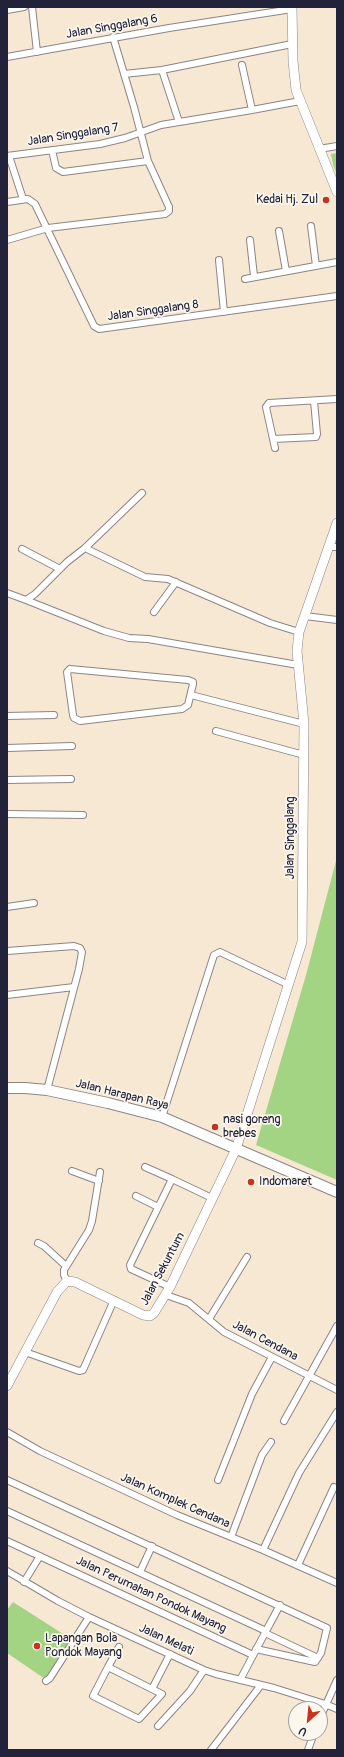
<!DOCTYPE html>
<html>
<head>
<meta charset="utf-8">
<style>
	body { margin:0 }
	#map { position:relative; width:344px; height:1757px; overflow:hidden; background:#f7e8d3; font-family:Pangolin,sans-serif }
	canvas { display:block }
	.frame { position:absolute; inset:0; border:8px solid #22223b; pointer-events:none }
	.north { position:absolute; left:288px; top:1701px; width:40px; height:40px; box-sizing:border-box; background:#fbf7ec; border:1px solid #a4a2a5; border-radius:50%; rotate:207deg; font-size:11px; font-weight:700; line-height:16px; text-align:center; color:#22223b }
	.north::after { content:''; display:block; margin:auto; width:14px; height:18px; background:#c8321e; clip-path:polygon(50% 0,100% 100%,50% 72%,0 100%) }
</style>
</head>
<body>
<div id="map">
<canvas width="344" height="1757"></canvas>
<div class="frame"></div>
<div class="north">U</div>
</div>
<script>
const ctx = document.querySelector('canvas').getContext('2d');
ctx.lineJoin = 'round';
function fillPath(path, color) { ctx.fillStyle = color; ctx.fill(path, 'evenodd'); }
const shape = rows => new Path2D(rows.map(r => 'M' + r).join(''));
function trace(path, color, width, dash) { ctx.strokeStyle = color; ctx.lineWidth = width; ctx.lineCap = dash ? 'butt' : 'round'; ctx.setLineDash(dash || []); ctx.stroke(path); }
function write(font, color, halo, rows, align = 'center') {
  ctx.font = font + ' Pangolin,sans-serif'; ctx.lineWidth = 3.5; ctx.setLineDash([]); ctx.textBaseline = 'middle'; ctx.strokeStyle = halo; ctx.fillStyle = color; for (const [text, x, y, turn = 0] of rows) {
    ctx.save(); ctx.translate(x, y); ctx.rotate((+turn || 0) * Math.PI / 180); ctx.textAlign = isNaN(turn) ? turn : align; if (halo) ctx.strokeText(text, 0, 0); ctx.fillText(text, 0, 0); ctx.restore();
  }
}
fillPath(shape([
	[337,153,337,174,333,165,331,154],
	[337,857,337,1180,256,1145,306,975],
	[13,1602,71,1639,45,1679,7,1653,7,1610]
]), '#a3d483');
const street = shape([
	[32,7,37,52],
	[7,10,24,7],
	[7,57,169,28,292,9],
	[242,65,252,110],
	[162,70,179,122],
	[124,74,162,70,292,44],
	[319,149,337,146],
	[52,150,56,168,63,172,148,161],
	[7,156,100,144,125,138,161,125,252,110,300,101],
	[9,156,23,199],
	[7,202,28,199,35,204,94,326,99,329,337,296],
	[311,226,316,266],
	[279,231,286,271],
	[7,240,48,228,165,214,169,211,169,207,148,161,134,107,113,37],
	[250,240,254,276],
	[219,260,224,312],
	[245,279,337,262],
	[273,439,316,437,317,434,314,401],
	[275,448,266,407,269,403,337,399],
	[330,547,337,547],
	[85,548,145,577,168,579,270,623,299,632],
	[22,549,60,569],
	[7,593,26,600,35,594,67,562,85,548,142,493],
	[26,600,104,631,129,638,148,639,298,665],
	[154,612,176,582],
	[305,616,337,620],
	[70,669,188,680,193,682,193,684,188,705,182,709,80,721,74,718,73,715,67,672,70,669],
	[191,695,304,724],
	[7,716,54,715],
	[216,731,304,755],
	[7,748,72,746],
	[7,780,71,779],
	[7,814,83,815],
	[7,907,34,903],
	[7,951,74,946,80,948,82,952,79,969,47,1090],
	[7,995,74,987],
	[162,1117,214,955,220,952,289,985],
	[145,1167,172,1179],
	[72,1171,99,1181],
	[136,1196,158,1207],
	[38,1243,44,1246,66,1266],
	[67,1281,64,1275,64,1270,89,1230,92,1221,100,1172],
	[170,1287,131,1269,130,1265,172,1179,212,1198],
	[166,1295,189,1303,224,1332,337,1390],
	[209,1319,247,1257],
	[25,1352,79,1371,83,1370,114,1300],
	[284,1421,337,1326],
	[7,1432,40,1451,177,1515,263,1550,337,1583],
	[7,1480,327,1628,321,1653,315,1662,256,1649],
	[218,1480,252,1394,272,1357],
	[7,1511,266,1631,240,1680],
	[231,1537,262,1455,271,1442],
	[7,1541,253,1655],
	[263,1550,299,1473,337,1412],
	[298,1565,334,1487],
	[7,1571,58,1601,89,1617,204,1670,216,1674,274,1688,325,1704,337,1709],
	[140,1572,152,1546],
	[24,1582,40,1556],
	[266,1631,280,1605],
	[265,1633,318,1658],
	[108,1667,119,1647],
	[46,1681,50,1678,89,1617],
	[152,1689,162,1694,139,1719,93,1696,108,1667,152,1689,170,1654],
	[320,1718,337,1680],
	[158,1726,190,1691,204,1670],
	[211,1750,261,1685],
	[308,1750,314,1733]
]);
const secondary = shape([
	[292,7,293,61,296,90,337,192],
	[7,1386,57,1292,67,1281,75,1282,143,1315,150,1316,154,1313,170,1287,236,1149,302,942,304,724,297,651,299,632,337,523]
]);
const primary = shape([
	[7,1088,25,1088,47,1090,108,1103,162,1117,337,1192]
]);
trace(street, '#8c8587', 8);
trace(secondary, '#8c8587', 10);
trace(primary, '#8c8587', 12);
trace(street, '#fff', 6);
trace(secondary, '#fff', 9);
trace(primary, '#fff', 10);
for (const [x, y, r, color] of [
	[326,200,4,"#c8321e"],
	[215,1127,4,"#c8321e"],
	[251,1182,4,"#c8321e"],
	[37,1646,4,"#c8321e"]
]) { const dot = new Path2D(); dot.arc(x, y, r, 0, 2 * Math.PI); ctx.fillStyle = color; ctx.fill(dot); trace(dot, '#fbf7ec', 1.5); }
write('12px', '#22223b', '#fbf7ec', [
	["Jalan Singgalang 6",112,27,-10],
	["Jalan Singgalang 7",73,135,-9],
	["Jalan Singgalang 8",153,311,-8],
	["Jalan Singgalang",291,838,-90],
	["Jalan Harapan Raya",122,1095,14],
	["Jalan Sekuntum",163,1269,-62],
	["Jalan Cendana",265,1341,28],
	["Jalan Komplek Cendana",175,1501,24],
	["Jalan Perumahan Pondok Mayang",151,1595,25],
	["Jalan Melati",166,1640,25]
]);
write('12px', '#22223b', '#fbf7ec', [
	["Kedai Hj. Zul",318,200,"right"],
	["nasi goreng",223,1120],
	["brebes",223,1134],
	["Indomaret",259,1182],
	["Lapangan Bola",45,1639],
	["Pondok Mayang",45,1653]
], 'left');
</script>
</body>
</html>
